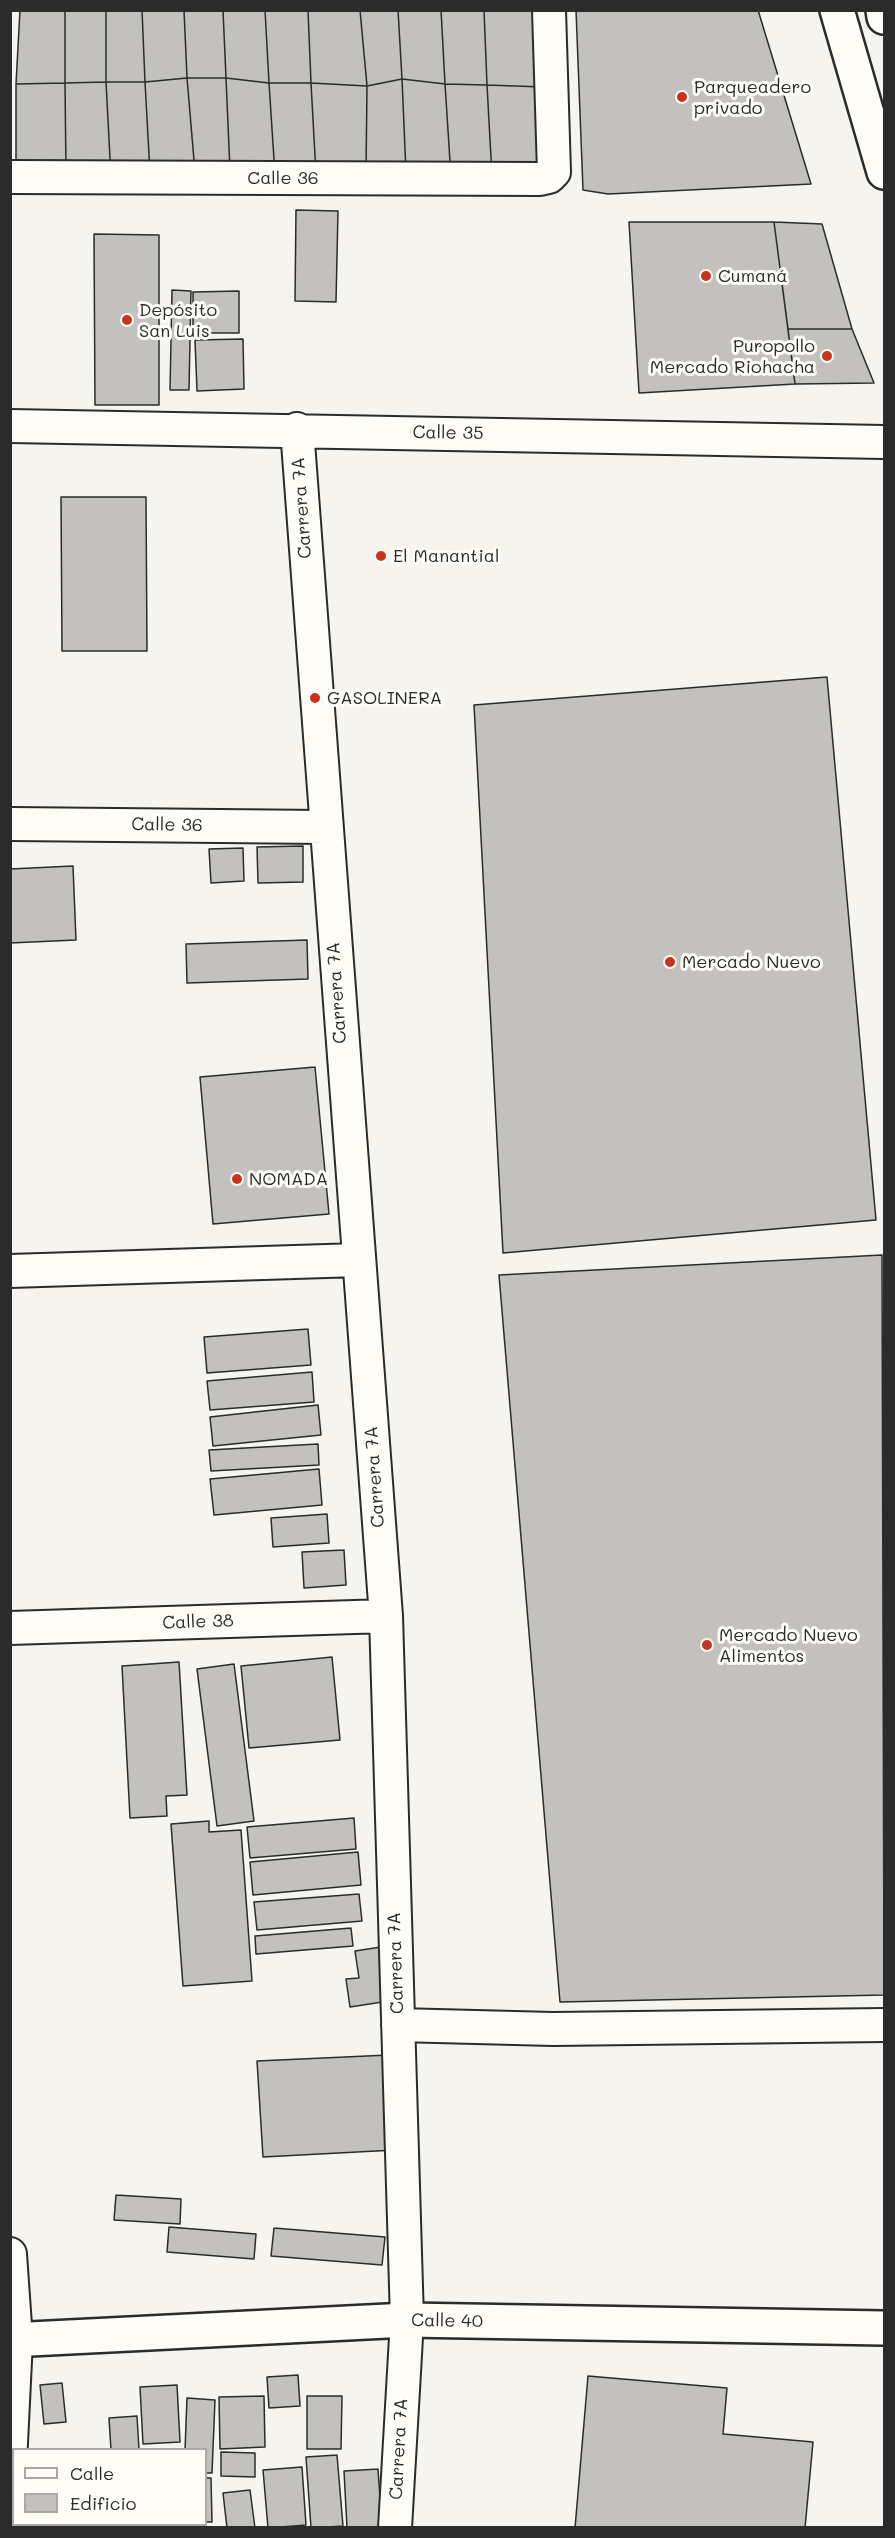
<!DOCTYPE html>
<html>
<head>
<meta charset="utf-8">
<style>
	body { margin:0 }
	#map { position:relative; width:895px; height:2538px; overflow:hidden; background:#f5f4ef; font-family:Mali,sans-serif }
	canvas { display:block }
	.frame { position:absolute; inset:0; border:12px solid #2b2b2b; pointer-events:none }
	.legend { position:absolute; left:12px; top:2448px; width:195px; height:78px; box-sizing:border-box; background:#fdfcf7; border:2px solid #a9a8a5; margin:0; padding:8px 10px; list-style:none; font-size:18px; color:#2b2b2b }
	.legend li { display:flex; align-items:center; gap:12px; height:30px }
	.legend b { width:30px; border:2px solid #a9a8a5 }
</style>
</head>
<body>
<div id="map">
<canvas width="895" height="2538"></canvas>
<div class="frame"></div>
<ul class="legend">
<li><b style="height:8px;background:#fdfcf7"></b>Calle</li>
<li><b style="height:16px;background:#c2c1be"></b>Edificio</li>
</ul>
</div>
<script>
const ctx = document.querySelector('canvas').getContext('2d');
ctx.lineJoin = 'round';
function fillPath(path, color) { ctx.fillStyle = color; ctx.fill(path, 'evenodd'); }
const shape = rows => new Path2D(rows.map(r => 'M' + r).join(''));
function trace(path, color, width, dash) { ctx.strokeStyle = color; ctx.lineWidth = width; ctx.lineCap = dash ? 'butt' : 'round'; ctx.setLineDash(dash || []); ctx.stroke(path); }
function write(font, color, halo, rows, align = 'center') {
  ctx.font = font + ' Mali,sans-serif'; ctx.lineWidth = 6; ctx.setLineDash([]); ctx.textBaseline = 'middle'; ctx.strokeStyle = halo; ctx.fillStyle = color; for (const [text, x, y, turn = 0] of rows) {
    ctx.save(); ctx.translate(x, y); ctx.rotate((+turn || 0) * Math.PI / 180); ctx.textAlign = isNaN(turn) ? turn : align; if (halo) ctx.strokeText(text, 0, 0); ctx.fillText(text, 0, 0); ctx.restore();
  }
}
const building = shape([
	[20,10,65,10,65,83,16,84,20,10],
	[65,10,106,10,106,82,65,83,65,10],
	[106,10,142,10,145,82,106,82,106,10],
	[142,10,184,10,187,78,145,82,142,10],
	[184,10,223,10,226,78,187,78,184,10],
	[223,10,265,10,269,83,226,78,223,10],
	[265,10,308,10,311,83,269,83,265,10],
	[308,10,360,10,367,86,311,83,308,10],
	[360,10,398,10,402,79,367,86,360,10],
	[398,10,441,10,445,84,402,79,398,10],
	[441,10,484,10,487,85,445,84,441,10],
	[484,10,536,10,543,87,487,85,484,10],
	[576,10,758,10,811,184,608,194,583,190,576,10],
	[187,78,195,172,150,173,145,82,187,78],
	[187,78,226,78,230,171,195,172,187,78],
	[226,78,269,83,275,175,230,171,226,78],
	[402,79,445,84,451,177,406,173,402,79],
	[402,79,406,173,366,172,367,86,402,79],
	[106,82,111,177,66,172,65,83,106,82],
	[106,82,145,82,150,173,111,177,106,82],
	[65,83,66,172,16,173,16,84,65,83],
	[269,83,311,83,316,174,275,175,269,83],
	[311,83,367,86,366,172,316,174,311,83],
	[445,84,487,85,492,176,451,177,445,84],
	[487,85,543,87,542,174,492,176,487,85],
	[296,210,338,211,336,302,295,301,296,210],
	[629,222,774,222,795,384,639,393,629,222],
	[774,222,822,224,852,329,788,329,774,222],
	[94,234,159,235,159,405,95,405,94,234],
	[172,290,191,291,189,390,170,390,172,290],
	[239,291,239,333,193,333,193,292,239,291],
	[788,329,852,329,874,383,795,384,788,329],
	[243,339,244,389,197,391,195,340,243,339],
	[61,497,146,497,147,651,62,651,61,497],
	[827,677,876,1220,503,1253,474,705,827,677],
	[303,846,303,882,258,883,257,847,303,846],
	[243,848,244,881,211,883,209,849,243,848],
	[73,866,76,940,10,943,10,869,73,866],
	[307,940,308,979,187,983,186,944,307,940],
	[315,1067,329,1214,213,1224,200,1077,315,1067],
	[882,1255,884,1995,560,2002,499,1275,882,1255],
	[308,1329,311,1365,207,1373,204,1337,308,1329],
	[312,1372,314,1402,210,1410,207,1381,312,1372],
	[318,1405,321,1435,213,1446,210,1417,318,1405],
	[318,1444,319,1465,211,1471,209,1450,318,1444],
	[319,1469,322,1505,214,1515,210,1479,319,1469],
	[327,1514,329,1543,273,1547,271,1518,327,1514],
	[344,1550,346,1585,304,1588,302,1552,344,1550],
	[332,1657,340,1740,249,1748,241,1666,332,1657],
	[179,1662,187,1795,166,1796,167,1816,130,1818,122,1666,179,1662],
	[234,1664,254,1821,217,1826,197,1669,234,1664],
	[354,1818,356,1849,250,1858,247,1827,354,1818],
	[209,1821,209,1832,241,1830,252,1981,183,1986,171,1824,209,1821],
	[358,1852,361,1885,253,1895,250,1862,358,1852],
	[359,1894,362,1921,257,1930,254,1902,359,1894],
	[351,1928,353,1946,256,1954,255,1936,351,1928],
	[381,1947,389,2001,350,2007,346,1979,359,1978,355,1951,381,1947],
	[389,2055,395,2150,263,2157,257,2061,389,2055],
	[116,2195,181,2199,180,2224,114,2220,116,2195],
	[169,2227,256,2234,254,2259,167,2252,169,2227],
	[274,2228,385,2237,382,2265,271,2256,274,2228],
	[298,2375,300,2406,269,2408,267,2377,298,2375],
	[588,2376,727,2388,723,2434,813,2442,805,2528,575,2528,588,2376],
	[62,2383,66,2422,44,2424,40,2385,62,2383],
	[177,2385,180,2442,143,2444,140,2387,177,2385],
	[264,2396,265,2447,220,2449,219,2397,264,2396],
	[307,2396,342,2396,341,2449,307,2449,307,2396],
	[187,2398,215,2400,212,2473,206,2473,206,2450,185,2450,187,2398],
	[137,2416,139,2450,111,2450,109,2418,137,2416],
	[221,2452,255,2453,255,2477,221,2476,221,2452],
	[337,2455,343,2526,311,2528,306,2457,337,2455],
	[302,2467,306,2525,268,2528,263,2470,302,2467],
	[378,2469,382,2528,347,2528,344,2471,378,2469],
	[206,2478,211,2478,212,2522,206,2522,206,2478],
	[250,2490,255,2528,227,2528,223,2493,250,2490],
	[36,2524,74,2524,75,2528,36,2528,36,2524],
	[103,2524,125,2524,125,2528,103,2528,103,2524],
	[128,2524,163,2524,163,2528,128,2528,128,2524]
]);
fillPath(building, '#c2c1be');
trace(building, '#2b2b2b', 1.5);
const street = shape([
	[10,177,540,179,549,177,554,172,549,10],
	[10,426,884,442],
	[297,429,386,1616,407,2320,395,2528],
	[10,824,324,827],
	[10,1271,358,1260],
	[10,1628,386,1616],
	[398,2025,553,2029,884,2025],
	[10,2254,16,2340,10,2463]
]);
const secondary = shape([
	[837,10,884,172],
	[883,10,884,17],
	[10,2340,407,2320,884,2328]
]);
trace(street, '#2b2b2b', 36);
trace(secondary, '#2b2b2b', 38);
trace(street, '#fdfcf7', 32);
trace(secondary, '#fdfcf7', 33);
for (const [x, y, r, color] of [
	[682,97,6,"#c8321e"],
	[706,276,6,"#c8321e"],
	[127,320,6,"#c8321e"],
	[827,356,6,"#c8321e"],
	[381,556,6,"#c8321e"],
	[315,698,6,"#c8321e"],
	[670,962,6,"#c8321e"],
	[237,1179,6,"#c8321e"],
	[707,1645,6,"#c8321e"]
]) { const dot = new Path2D(); dot.arc(x, y, r, 0, 2 * Math.PI); ctx.fillStyle = color; ctx.fill(dot); trace(dot, '#fdfcf7', 2); }
write('18px', '#2b2b2b', '#fdfcf7', [
	["Parqueadero",694,87],
	["privado",694,108],
	["Cumaná",718,276],
	["Depósito",139,310],
	["San Luis",139,331],
	["Puropollo",815,346,"right"],
	["Mercado Riohacha",815,367,"right"],
	["El Manantial",393,556],
	["GASOLINERA",327,698],
	["Mercado Nuevo",682,962],
	["NOMADA",249,1179],
	["Mercado Nuevo",719,1635],
	["Alimentos",719,1656]
], 'left');
write('18px', '#2b2b2b', '#fdfcf7', [
	["Calle 36",283,178],
	["Calle 35",448,433,1],
	["Carrera 7A",302,508,-94],
	["Calle 36",167,825,1],
	["Carrera 7A",337,993,-94],
	["Carrera 7A",375,1477,-94],
	["Calle 38",198,1622,-2],
	["Carrera 7A",396,1963,-92],
	["Calle 40",447,2321,1],
	["Carrera 7A",399,2449,-87]
]);
</script>
</body>
</html>
